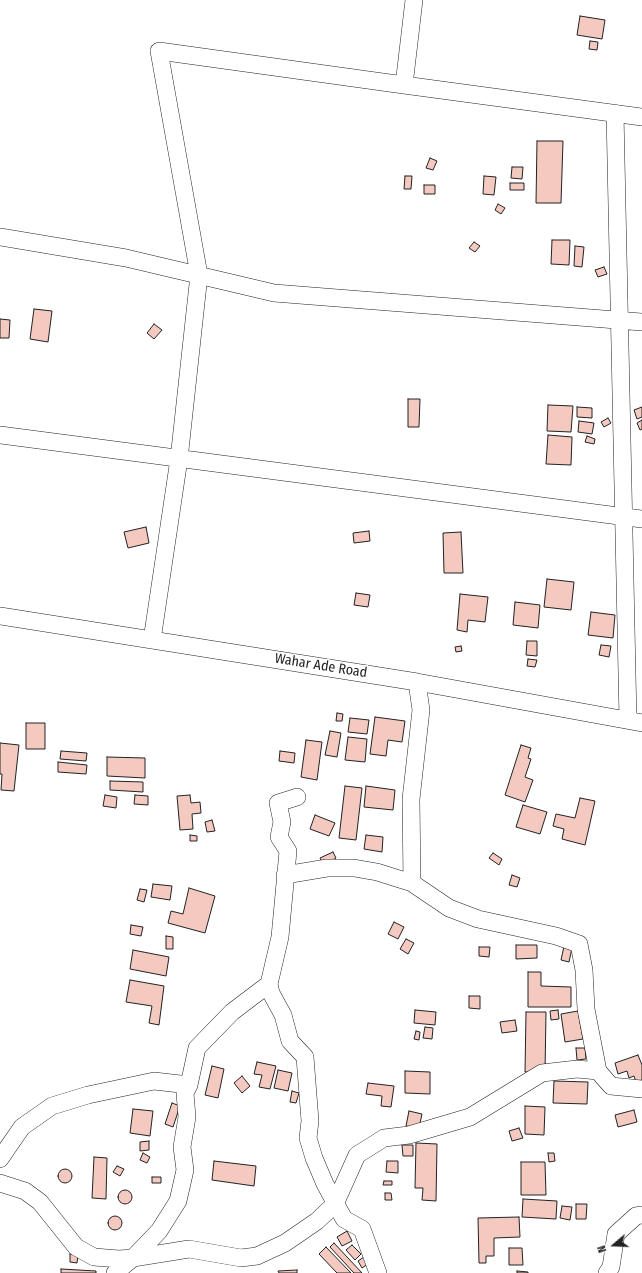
<!DOCTYPE html>
<html>
<head>
<meta charset="utf-8">
<style>
	body { margin:0 }
	#map { position:relative; width:642px; height:1273px; overflow:hidden; background:#fff; font-family:"Fira Sans Condensed",sans-serif }
	canvas { display:block }
	.north { position:absolute; left:594px; top:1225px; width:40px; height:40px; -webkit-text-stroke:3px #fff; paint-order:stroke; rotate:251deg; font-size:11px; font-weight:700; line-height:16px; text-align:center; color:#222 }
	.north::after { content:''; display:block; margin:auto; width:14px; height:18px; background:#222; clip-path:polygon(50% 0,100% 100%,50% 72%,0 100%) }
</style>
</head>
<body>
<div id="map">
<canvas width="642" height="1273"></canvas>
<div class="north">N</div>
</div>
<script>
const ctx = document.querySelector('canvas').getContext('2d');
ctx.lineJoin = 'round';
function fillPath(path, color) { ctx.fillStyle = color; ctx.fill(path, 'evenodd'); }
const shape = rows => new Path2D(rows.map(r => 'M' + r).join(''));
function trace(path, color, width, dash) { ctx.strokeStyle = color; ctx.lineWidth = width; ctx.lineCap = dash ? 'butt' : 'round'; ctx.setLineDash(dash || []); ctx.stroke(path); }
function write(font, color, halo, rows, align = 'center') {
  ctx.font = font + ' "Fira Sans Condensed",sans-serif'; ctx.lineWidth = 3; ctx.setLineDash([]); ctx.textBaseline = 'middle'; ctx.strokeStyle = halo; ctx.fillStyle = color; for (const [text, x, y, turn = 0] of rows) {
    ctx.save(); ctx.translate(x, y); ctx.rotate((+turn || 0) * Math.PI / 180); ctx.textAlign = isNaN(turn) ? turn : align; if (halo) ctx.strokeText(text, 0, 0); ctx.fillText(text, 0, 0); ctx.restore();
  }
}
const building = shape([
	[580,16,605,20,602,39,577,35,580,16],
	[590,41,598,42,597,50,589,49,590,41],
	[537,141,563,141,561,203,536,203,537,141],
	[430,158,437,161,433,170,426,168,430,158],
	[512,167,523,167,522,179,511,178,512,167],
	[405,176,412,176,411,189,404,189,405,176],
	[484,176,496,177,494,195,483,194,484,176],
	[510,183,524,183,524,190,510,190,510,183],
	[424,185,435,185,435,194,424,194,424,185],
	[498,204,505,208,501,214,495,210,498,204],
	[552,240,570,240,569,265,551,264,552,240],
	[474,242,480,246,475,252,469,248,474,242],
	[575,246,584,247,582,267,574,266,575,246],
	[604,267,607,274,598,277,595,270,604,267],
	[34,309,52,311,48,342,30,339,34,309],
	[0,319,10,320,9,338,0,338,0,319],
	[154,324,162,330,154,339,147,333,154,324],
	[408,399,420,399,419,427,408,427,408,399],
	[548,405,573,406,571,432,547,431,548,405],
	[577,407,592,408,592,418,577,417,577,407],
	[642,407,642,417,637,419,634,410,642,407],
	[608,418,611,423,604,427,601,422,608,418],
	[642,420,642,429,640,430,637,423,642,420],
	[579,421,594,423,592,434,578,432,579,421],
	[548,435,572,437,571,465,546,464,548,435],
	[587,436,595,439,594,444,585,442,587,436],
	[146,527,149,543,128,548,124,532,146,527],
	[369,531,370,541,354,543,353,533,369,531],
	[461,532,463,573,444,573,443,533,461,532],
	[547,579,574,582,571,610,544,607,547,579],
	[356,593,370,595,368,607,354,605,356,593],
	[460,594,488,597,485,622,468,620,467,632,457,630,460,594],
	[515,602,540,605,538,628,513,625,515,602],
	[591,612,615,615,613,638,588,635,591,612],
	[527,641,537,641,537,656,526,655,527,641],
	[601,645,611,646,609,657,599,655,601,645],
	[461,646,462,651,456,652,455,647,461,646],
	[528,659,537,660,535,667,527,666,528,659],
	[337,713,343,714,342,721,336,721,337,713],
	[375,717,405,721,402,742,388,740,386,756,370,754,375,717],
	[350,718,369,720,367,734,348,732,350,718],
	[26,723,45,723,45,749,26,749,26,723],
	[330,731,341,733,337,757,325,755,330,731],
	[348,737,367,739,365,762,345,760,348,737],
	[306,740,322,742,317,780,301,777,306,740],
	[0,743,19,745,14,791,1,790,2,774,0,774,0,743],
	[521,745,531,748,528,758,531,759,525,777,533,780,525,802,505,795,521,745],
	[61,751,87,753,86,761,60,759,61,751],
	[280,751,295,753,294,763,279,761,280,751],
	[107,757,145,758,145,778,107,776,107,757],
	[58,762,87,765,86,774,58,772,58,762],
	[110,781,143,782,143,792,110,790,110,781],
	[345,786,362,788,356,840,339,838,345,786],
	[366,786,395,790,393,810,364,807,366,786],
	[105,795,117,797,116,808,103,806,105,795],
	[135,795,148,796,148,805,134,804,135,795],
	[190,795,191,803,200,802,201,813,192,814,193,829,180,830,177,796,190,795],
	[580,798,595,801,585,845,562,839,564,829,553,826,556,814,575,818,580,798],
	[523,805,547,812,540,834,516,827,523,805],
	[315,815,335,823,329,836,310,829,315,815],
	[212,820,215,831,207,832,205,822,212,820],
	[190,835,197,836,197,841,190,841,190,835],
	[366,835,383,837,382,852,364,849,366,835],
	[333,852,336,858,323,865,320,858,333,852],
	[493,853,502,859,499,865,489,858,493,853],
	[512,875,520,878,517,887,509,885,512,875],
	[153,884,172,886,170,900,151,897,153,884],
	[189,888,215,896,205,933,168,923,171,911,183,914,189,888],
	[140,889,147,890,144,902,137,900,140,889],
	[394,922,404,927,398,939,388,934,394,922],
	[131,925,143,927,141,936,130,934,131,925],
	[166,936,173,937,173,949,166,949,166,936],
	[406,939,414,943,408,954,400,949,406,939],
	[516,945,537,945,537,958,516,959,516,945],
	[564,946,572,948,569,962,561,960,564,946],
	[479,947,490,947,489,957,479,956,479,947],
	[133,950,169,957,166,976,130,969,133,950],
	[528,972,541,972,541,986,571,987,571,1007,528,1007,528,972],
	[130,980,164,986,159,1025,149,1023,152,1006,126,1002,130,980],
	[469,996,480,996,480,1009,469,1008,469,996],
	[415,1010,436,1012,435,1025,414,1023,415,1010],
	[558,1010,559,1019,551,1020,550,1011,558,1010],
	[578,1011,583,1039,565,1042,561,1014,578,1011],
	[526,1012,546,1012,545,1072,525,1072,526,1012],
	[515,1020,517,1031,502,1033,500,1022,515,1020],
	[425,1027,433,1028,432,1039,423,1038,425,1027],
	[416,1031,420,1032,419,1040,414,1039,416,1031],
	[576,1048,585,1048,586,1059,577,1060,576,1048],
	[638,1055,642,1065,642,1080,636,1082,634,1076,629,1078,627,1071,618,1074,615,1063,638,1055],
	[257,1062,276,1066,270,1089,259,1087,262,1075,254,1074,257,1062],
	[212,1066,224,1069,218,1098,205,1095,212,1066],
	[278,1070,292,1073,288,1091,274,1088,278,1070],
	[405,1071,430,1072,430,1094,405,1093,405,1071],
	[242,1076,250,1086,242,1093,234,1083,242,1076],
	[554,1081,588,1082,587,1104,553,1103,554,1081],
	[368,1083,394,1086,391,1107,381,1106,382,1096,366,1094,368,1083],
	[292,1091,299,1093,296,1103,290,1102,292,1091],
	[172,1103,180,1106,173,1127,165,1124,172,1103],
	[525,1106,545,1107,544,1135,525,1134,525,1106],
	[133,1109,153,1111,150,1136,130,1133,133,1109],
	[634,1110,637,1122,618,1127,615,1115,634,1110],
	[409,1111,422,1114,419,1128,406,1126,409,1111],
	[519,1128,523,1138,512,1141,509,1131,519,1128],
	[149,1141,149,1150,140,1151,140,1142,149,1141],
	[416,1143,437,1144,436,1201,422,1200,423,1188,415,1188,416,1143],
	[402,1145,413,1145,413,1156,403,1156,402,1145],
	[143,1153,150,1157,147,1163,140,1160,143,1153],
	[548,1153,554,1153,555,1161,549,1162,548,1153],
	[94,1157,107,1158,106,1199,92,1198,94,1157],
	[214,1161,256,1166,254,1186,212,1180,214,1161],
	[387,1161,398,1161,398,1173,386,1172,387,1161],
	[521,1162,545,1162,546,1195,521,1195,521,1162],
	[117,1166,124,1169,120,1176,113,1172,117,1166],
	'58 1176a7 7 0 1 1 14 0a7 7 0 1 1-14 0Z',
	[152,1177,161,1177,161,1183,152,1183,152,1177],
	[384,1181,392,1181,392,1185,383,1185,384,1181],
	'118 1197a7 7 0 1 1 14 0a7 7 0 1 1-14 0Z',
	[385,1193,391,1193,392,1200,385,1200,385,1193],
	[523,1199,557,1201,556,1219,522,1217,523,1199],
	[576,1204,587,1204,586,1219,576,1219,576,1204],
	[562,1206,572,1207,570,1220,560,1218,562,1206],
	'108 1223a7 7 0 1 1 14 0a7 7 0 1 1-14 0Z',
	[519,1217,520,1237,494,1238,494,1256,486,1256,486,1263,479,1263,478,1218,519,1217],
	[347,1231,352,1241,342,1246,337,1237,347,1231],
	[334,1243,362,1273,354,1273,330,1247,334,1243],
	[352,1245,361,1254,355,1260,346,1250,352,1245],
	[326,1247,351,1273,337,1273,319,1254,326,1247],
	[509,1248,522,1248,523,1265,509,1265,509,1248],
	[70,1254,78,1255,77,1263,70,1262,70,1254],
	[364,1257,368,1264,362,1268,358,1261,364,1257],
	[61,1269,96,1271,96,1273,61,1273,61,1269],
	[297,1270,297,1273,279,1273,278,1271,297,1270],
	[517,1271,528,1272,528,1273,517,1273,517,1271]
]);
fillPath(building, '#f3c9c0');
trace(building, '#222', 1);
const minor = shape([
	[404,85,642,117],
	[615,113,628,720],
	[0,237,126,258,274,293,642,322],
	[0,435,642,519],
	[0,616,417,682,642,723],
	[152,640,179,459,199,275,159,51,404,85,414,0],
	[297,797,278,803,282,822,279,837,288,851,280,937,269,984,271,993,283,1015,290,1041,305,1057,310,1121,308,1138,314,1158,325,1184,344,1219,362,1229,378,1273],
	[285,875,327,868,354,868,377,872,412,883,449,908,478,919,556,936,579,944,584,970,586,1009,598,1071],
	[412,883,411,799,421,710,417,682],
	[0,1159,22,1127,52,1106,88,1095,154,1081,189,1085],
	[0,1183,25,1191,40,1202,76,1247,94,1257,119,1259,133,1258,189,1249,241,1258,257,1256,285,1243,317,1221,335,1204,357,1155,384,1138,409,1135,470,1117,542,1073,577,1069,598,1071,611,1086,642,1089],
	[115,1273,133,1258,159,1231,178,1201,185,1170,182,1147,187,1117,185,1093,189,1085,197,1048,232,1012,269,984],
	[607,1273,611,1267,616,1234,636,1216,642,1215]
]);
trace(minor, '#222', 18);
trace(minor, '#fff', 17);
write('14px', '#222', '#fff', [
	["Wahar Ade Road",321,666,9]
]);
</script>
</body>
</html>
